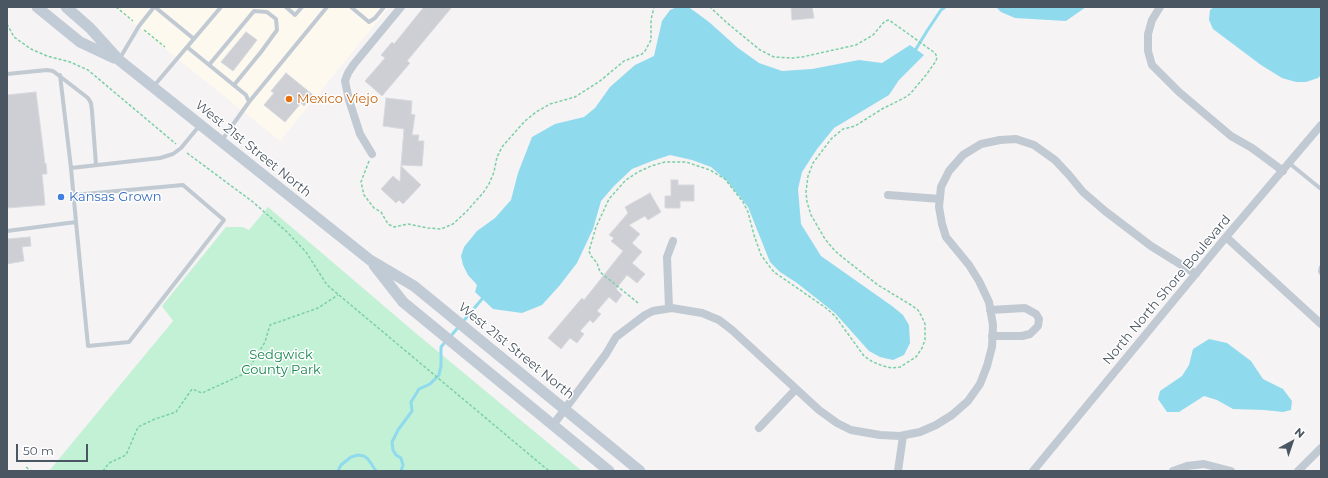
<!DOCTYPE html>
<html>
<head>
<meta charset="utf-8">
<style>
	body { margin:0 }
	#map { position:relative; width:1328px; height:478px; overflow:hidden; background:#f5f3f3; font-family:Montserrat,sans-serif }
	canvas { display:block }
	.frame { position:absolute; inset:0; border:8px solid #4a5661; pointer-events:none }
	.north { position:absolute; left:1272px; top:422px; width:40px; height:40px; -webkit-text-stroke:3px #fff; paint-order:stroke; rotate:40deg; font-size:11px; font-weight:700; line-height:16px; text-align:center; color:#4a5661 }
	.north::after { content:''; display:block; margin:auto; width:14px; height:18px; background:#4a5661; clip-path:polygon(50% 0,100% 100%,50% 72%,0 100%) }
	.scale { position:absolute; left:16px; top:444px; width:72px; height:18px; box-sizing:border-box; border:2px solid #4a5661; border-top:0; padding-left:5px; font-size:12px; line-height:14px; white-space:nowrap; color:#4a5661; -webkit-text-stroke:3px #fff; paint-order:stroke }
</style>
</head>
<body>
<div id="map">
<canvas width="1328" height="478"></canvas>
<div class="frame"></div>
<div class="north">N</div>
<div class="scale">50 m</div>
</div>
<script>
const ctx = document.querySelector('canvas').getContext('2d');
ctx.lineJoin = 'round';
function fillPath(path, color) { ctx.fillStyle = color; ctx.fill(path, 'evenodd'); }
const shape = rows => new Path2D(rows.map(r => 'M' + r).join(''));
function trace(path, color, width, dash) { ctx.strokeStyle = color; ctx.lineWidth = width; ctx.lineCap = dash ? 'butt' : 'round'; ctx.setLineDash(dash || []); ctx.stroke(path); }
function write(font, color, halo, rows, align = 'center') {
  ctx.font = font + ' Montserrat,sans-serif'; ctx.lineWidth = 3; ctx.setLineDash([]); ctx.textBaseline = 'middle'; ctx.strokeStyle = halo; ctx.fillStyle = color; for (const [text, x, y, turn = 0] of rows) {
    ctx.save(); ctx.translate(x, y); ctx.rotate((+turn || 0) * Math.PI / 180); ctx.textAlign = isNaN(turn) ? turn : align; if (halo) ctx.strokeText(text, 0, 0); ctx.fillText(text, 0, 0); ctx.restore();
  }
}
fillPath(shape([
	[113,7,389,7,280,141]
]), '#fdf9ef');
fillPath(shape([
	[268,207,412,330,582,471,49,471,173,321,162,306,226,227,243,227,249,230]
]), '#c3f1d5');
fillPath(shape([
	[677,7,690,8,709,22,738,48,759,63,782,71,812,69,859,60,882,63,910,45,924,55,899,80,889,95,834,128,817,149,802,172,798,189,801,224,821,256,892,306,903,315,909,325,910,343,904,355,893,360,880,357,869,351,835,313,797,283,780,272,770,262,748,207,727,181,711,167,692,160,670,155,652,161,632,169,614,186,601,201,593,229,577,263,560,285,542,305,522,313,493,309,475,292,477,285,468,275,463,265,461,256,464,247,477,231,495,218,511,200,518,173,532,137,555,124,584,117,595,108,610,87,635,65,654,56,662,21,670,10],
	[996,7,1086,7,1066,21,1015,18,1001,12],
	[1214,7,1321,7,1321,75,1318,78,1306,82,1296,82,1282,78,1261,65,1213,29,1209,20,1210,10],
	[1209,339,1227,343,1251,361,1263,379,1283,389,1292,401,1291,410,1283,412,1264,410,1233,409,1217,400,1204,396,1179,412,1167,412,1158,399,1160,391,1182,376,1189,365,1193,349]
]), '#90daee');
trace(shape([
	[916,49,927,31,941,10,945,7],
	[450,337,482,299],
	[338,471,341,465,351,457,358,455,364,456,368,459,376,471],
	[401,471,403,465,401,458,396,455,393,450,392,442,398,430,412,411,411,402,419,389,430,384,439,375,441,366,441,347,446,341]
]), '#90daee', 3);
const building = shape([
	[424,7,452,7,407,61,410,63,382,96,365,81,385,58,381,55,392,42,394,44,424,7],
	[791,7,812,7,814,18,792,20,791,7],
	[246,32,257,40,233,71,221,62,246,32],
	[286,73,313,95,304,106,301,103,285,122,264,105,274,93,271,91,286,73],
	[36,92,45,164,46,163,47,174,42,174,45,205,7,208,7,95,36,92],
	[386,98,412,101,411,114,415,115,412,135,419,135,418,141,424,141,422,166,401,165,404,129,383,126,386,98],
	[401,166,421,185,403,204,399,200,396,203,381,189,393,176,400,182,401,166],
	[671,180,678,180,678,185,694,185,694,201,680,201,680,208,665,208,665,196,671,196,671,180],
	[650,193,661,212,648,220,645,216,629,225,640,234,632,243,642,252,632,263,645,274,637,283,627,275,616,289,622,295,616,303,609,297,597,311,601,314,593,323,590,320,580,331,584,334,577,343,570,338,561,349,548,338,582,298,584,300,623,251,611,241,614,238,609,235,628,213,625,207,650,193],
	[30,237,31,246,22,247,24,261,7,264,7,239,30,237]
]);
fillPath(building, '#cdcfd5');
trace(building, '#d7d9de', 1);
trace(shape([
	[116,7,133,21],
	[7,24,14,37,31,49,47,56,70,62,88,70,176,144],
	[144,30,165,47],
	[187,153,253,202,287,232,306,252,327,285,549,471],
	[369,161,361,182,364,195,374,208,381,212,388,224,394,227,408,224,428,228,441,229,453,224,467,211,483,193,489,184,494,172,497,157,502,147,525,121,536,112,550,104,575,97,600,81,624,61,642,54,645,51,651,40,651,20,654,7],
	[638,303,600,272,597,263,591,256,589,251,596,227,609,199,626,180,638,172,651,166,665,162,686,162,710,170,725,179,743,202,748,212,754,235,761,255,770,267,774,272,790,283,826,308,835,316,864,356,873,362,883,366,892,368,900,367,916,357,922,348,925,340,925,324,922,317,918,310,911,305,878,285,846,260,835,251,825,239,811,215,807,202,806,192,808,176,813,163,831,139,843,129,855,126,882,109,904,98,910,94,926,75,936,61,937,57,935,53,889,20,885,21,873,35,856,45,802,57,793,58,774,57,760,50,726,22,710,7],
	[26,467,31,471],
	[103,471,109,463,126,455,138,427,155,419,176,412,192,389,202,393,246,373,265,342,270,325,318,308,338,295]
]), '#7ad0a6', 1.5, [3, 2]);
trace(shape([
	[155,7,194,39],
	[286,7,295,15,302,7],
	[351,7,369,22,375,18,384,7],
	[187,47,246,95,249,102,222,140],
	[120,58,139,26,154,7],
	[209,65,254,11,267,12,276,19,277,30,261,52,234,85],
	[7,74,47,70,53,71,88,98,91,103,92,111,96,165],
	[153,87,221,7],
	[249,102,327,7],
	[1289,163,1321,189],
	[71,168,160,158,173,154,181,148,200,125],
	[73,195,183,185,224,220,129,342,88,346,76,222],
	[7,231,76,222,71,168,60,75],
	[1321,267,1320,271,1321,273]
]), '#c1cad2', 4);
trace(shape([
	[1160,7,1152,20,1148,34,1148,51,1152,65,1179,92,1231,136,1252,148,1283,171],
	[372,154,360,134,349,100,345,81,348,73,354,64,401,7],
	[888,195,940,199],
	[1226,237,1321,324],
	[669,308,667,257,673,241],
	[990,310,1025,308,1036,314,1039,319,1038,326,1030,334,1022,336,992,336],
	[553,425,606,354,616,337,645,315,653,311,672,308,702,313,719,320,732,330,819,410,837,423,851,430,880,435,900,436,920,432,936,425,952,415,968,401,980,384,987,366,992,347,993,325,989,302,979,281,969,265,946,237,942,224,939,207,941,187,949,171,963,155,981,144,1000,140,1016,139,1034,145,1055,160,1069,175,1083,192,1105,211,1151,246,1196,274],
	[759,428,796,389],
	[898,471,903,436],
	[1033,471,1226,237,1321,125],
	[1173,471,1187,466,1204,464,1231,471],
	[1298,471,1321,448]
]), '#c1cad2', 8);
trace(shape([
	[37,7,80,42,114,58],
	[66,7,90,28,119,60,370,260,414,286,640,471],
	[374,265,403,302,609,471]
]), '#c1cbd6', 11);
for (const [x, y, r, color] of [
	[289,99,4,"#e8710a"],
	[61,197,4,"#3f7fe0"]
]) { const dot = new Path2D(); dot.arc(x, y, r, 0, 2 * Math.PI); ctx.fillStyle = color; ctx.fill(dot); trace(dot, '#fff', 1.5); }
write('13px', '#c56008', '#fff', [
	["Mexico Viejo",297,99]
], 'left');
write('13px', '#4a5661', '#fff', [
	["West 21st Street North",253,149,39],
	["North North Shore Boulevard",1167,290,-50],
	["West 21st Street North",516,351,39]
]);
write('13px', '#366cbe', '#fff', [
	["Kansas Grown",69,197]
], 'left');
write('13px', '#17864f', '#fff', [
	["Sedgwick",281,355],
	["County Park",281,370]
]);
</script>
</body>
</html>
